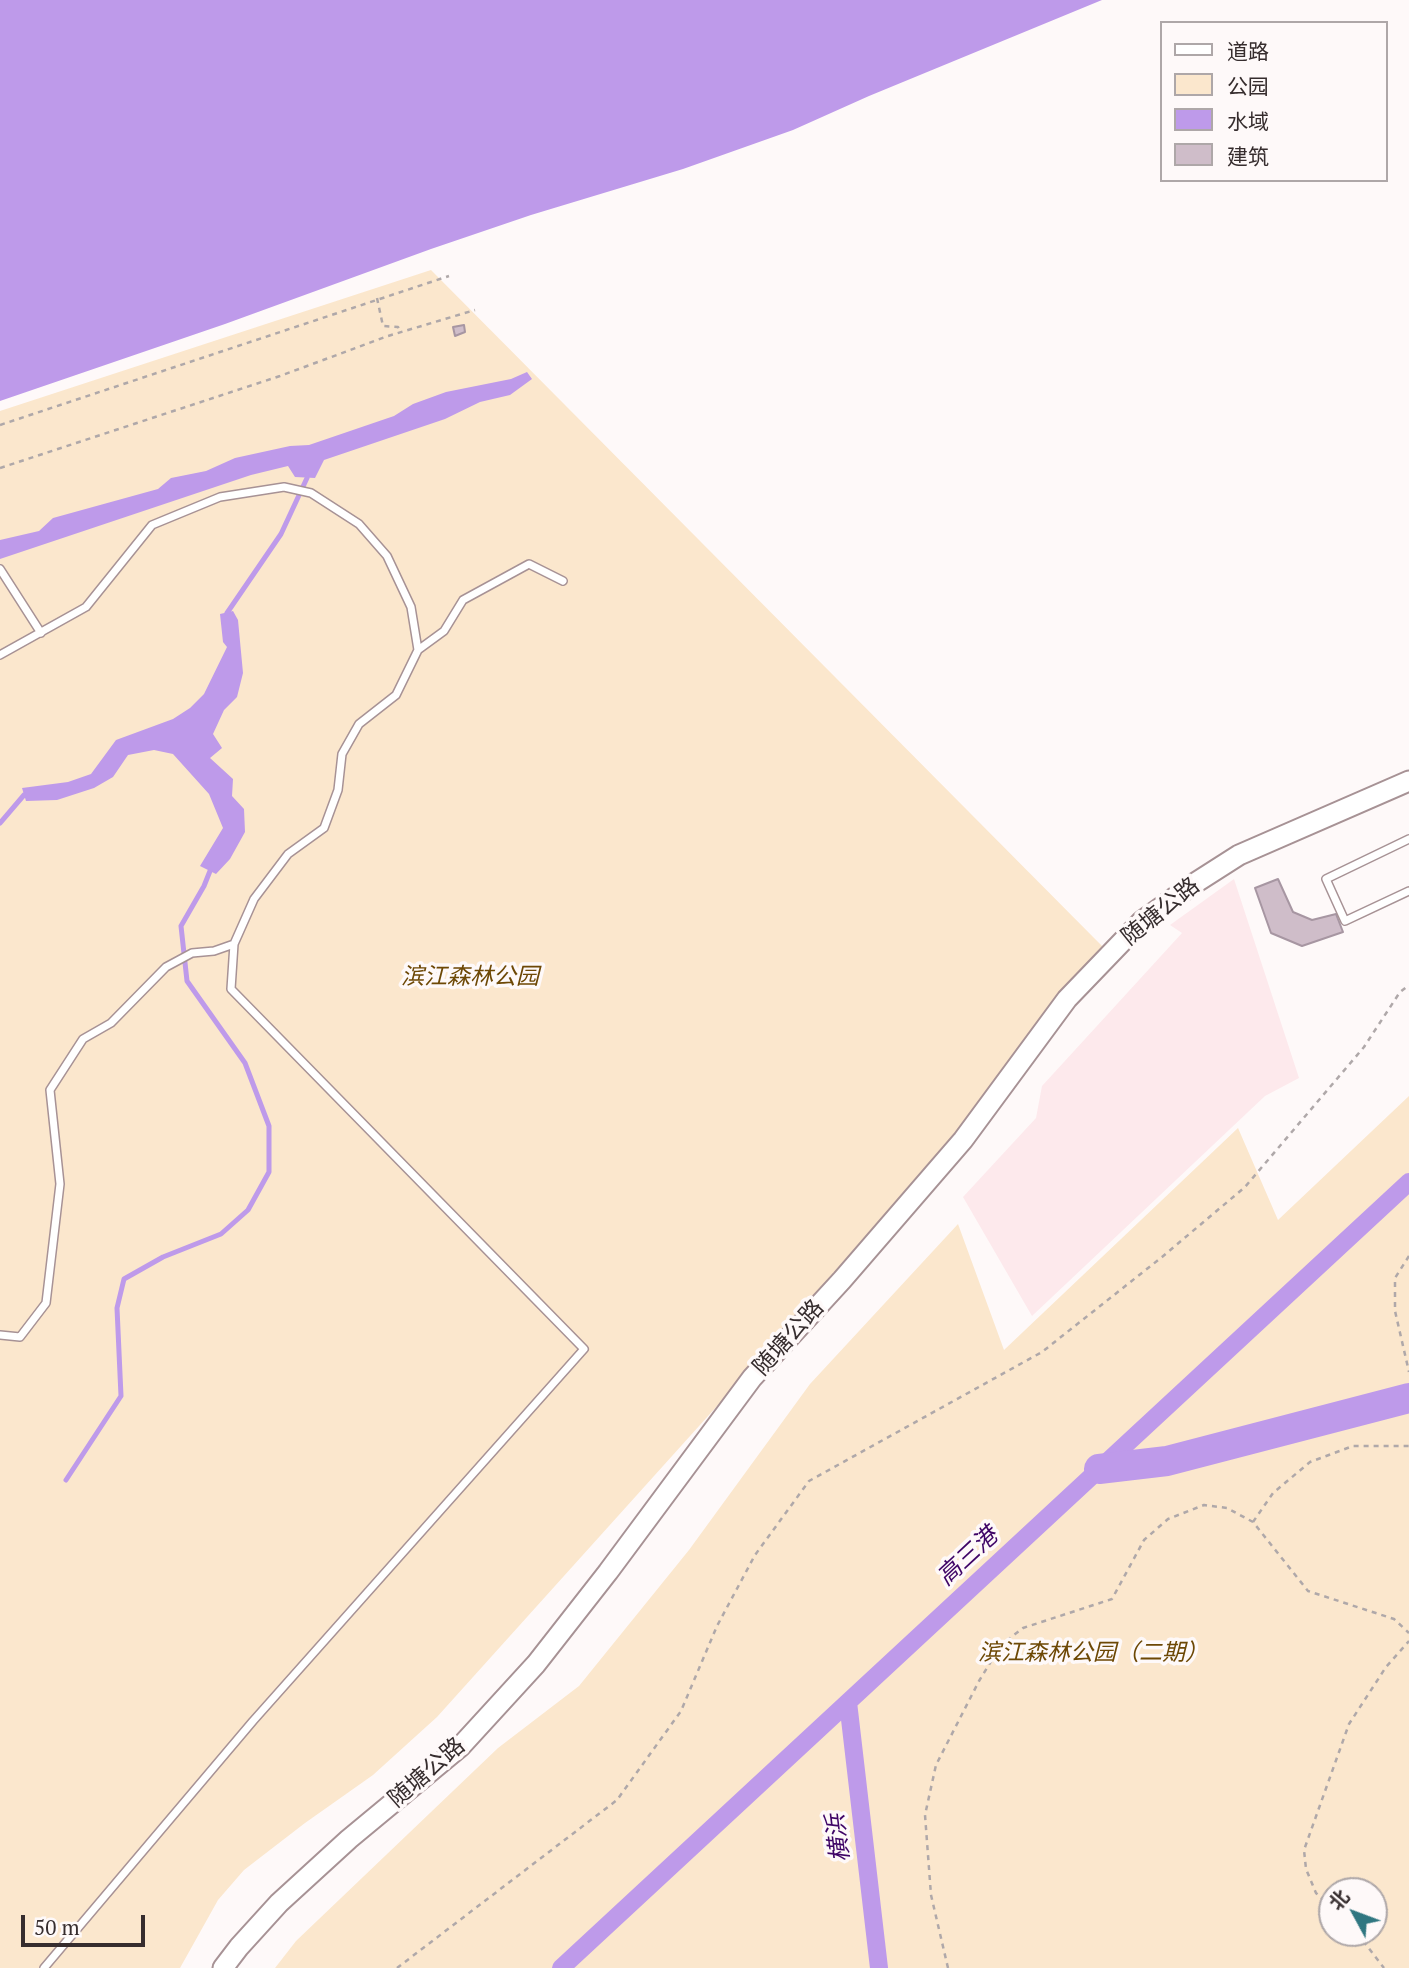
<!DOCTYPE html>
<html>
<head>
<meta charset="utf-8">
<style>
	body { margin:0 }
	#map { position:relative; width:1409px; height:1968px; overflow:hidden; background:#fef9f9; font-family:"PT Serif","Noto Sans SC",serif }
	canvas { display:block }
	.legend { position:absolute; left:1160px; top:21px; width:228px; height:161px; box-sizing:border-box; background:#fef9f9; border:2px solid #aea7a8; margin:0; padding:9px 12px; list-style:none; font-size:21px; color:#362d2e }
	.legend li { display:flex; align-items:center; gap:14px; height:35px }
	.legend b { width:35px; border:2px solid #aea7a8 }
	.north { position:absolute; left:1318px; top:1877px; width:70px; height:70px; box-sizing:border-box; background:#fef9f9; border:2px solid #aea7a8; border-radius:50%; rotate:311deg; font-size:19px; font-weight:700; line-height:28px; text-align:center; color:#362d2e }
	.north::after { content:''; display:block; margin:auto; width:24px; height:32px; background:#307781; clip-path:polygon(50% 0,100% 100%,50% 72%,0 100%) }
	.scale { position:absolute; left:21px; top:1915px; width:124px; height:32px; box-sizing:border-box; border:4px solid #362d2e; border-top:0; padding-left:9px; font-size:21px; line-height:24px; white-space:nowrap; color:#362d2e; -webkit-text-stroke:5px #fef9f9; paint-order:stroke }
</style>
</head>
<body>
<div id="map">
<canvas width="1409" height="1968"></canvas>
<ul class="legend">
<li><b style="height:9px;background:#fff"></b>道路</li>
<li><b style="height:19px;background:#fbe7cd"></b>公园</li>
<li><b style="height:19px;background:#be9aea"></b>水域</li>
<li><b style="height:19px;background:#cfbdc9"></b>建筑</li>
</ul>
<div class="north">北</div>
<div class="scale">50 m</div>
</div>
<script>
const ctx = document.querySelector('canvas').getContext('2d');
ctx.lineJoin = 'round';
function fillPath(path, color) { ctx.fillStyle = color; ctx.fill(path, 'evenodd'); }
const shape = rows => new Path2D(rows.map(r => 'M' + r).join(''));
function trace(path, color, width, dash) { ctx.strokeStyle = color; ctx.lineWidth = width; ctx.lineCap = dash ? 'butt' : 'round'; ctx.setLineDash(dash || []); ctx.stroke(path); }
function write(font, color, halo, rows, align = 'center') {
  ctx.font = font + ' "PT Serif","Noto Sans SC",serif'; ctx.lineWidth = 7; ctx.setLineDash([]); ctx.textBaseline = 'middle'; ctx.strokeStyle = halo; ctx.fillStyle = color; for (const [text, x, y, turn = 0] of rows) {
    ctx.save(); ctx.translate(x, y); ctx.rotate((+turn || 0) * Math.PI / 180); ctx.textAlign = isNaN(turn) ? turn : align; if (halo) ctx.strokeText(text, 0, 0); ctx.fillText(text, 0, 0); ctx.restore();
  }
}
fillPath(shape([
	[1234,879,1299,1078,1265,1096,1032,1316,963,1197,1036,1118,1042,1086,1182,933,1170,925]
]), '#fde9ec');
fillPath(shape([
	[431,270,1105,949,1007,1084,437,1717,373,1775,305,1823,244,1870,218,1900,180,1968,0,1968,0,411],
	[1409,1096,1409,1968,275,1968,296,1941,498,1748,579,1686,689,1550,810,1384,958,1224,1004,1350,1238,1128,1278,1220],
	[1374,1891,1374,1933,1332,1933,1332,1891]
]), '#fbe7cd');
fillPath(shape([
	[0,0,1102,0,869,96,793,130,683,169,531,215,431,249,225,324,0,401],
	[527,372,532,379,510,395,480,402,445,419,324,460,315,478,295,477,288,466,251,475,0,559,0,540,39,531,53,518,158,489,171,478,206,471,235,458,290,446,309,445,394,416,413,404,446,392,511,379],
	[233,611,238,620,243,673,237,697,224,710,213,734,222,748,210,758,233,779,232,796,244,809,245,832,230,859,216,874,200,866,223,828,209,794,173,754,154,750,128,755,113,777,94,788,57,800,26,801,22,788,68,782,91,774,116,740,173,719,190,708,204,694,227,647,223,642,220,614]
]), '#be9aea');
trace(shape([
	[227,613,281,534,307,478],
	[0,823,24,795],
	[66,1480,121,1396,117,1308,124,1279,163,1257,221,1234,248,1210,269,1172,269,1126,245,1063,187,981,181,926,204,886,210,871]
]), '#be9aea', 5);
trace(shape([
	[848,1702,879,1968],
	[561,1968,1409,1182]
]), '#be9aea', 18);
trace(shape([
	[1099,1469,1167,1461,1409,1398]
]), '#be9aea', 30);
const building = shape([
	[464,325,465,332,455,336,453,327,464,325],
	[1278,879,1293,912,1312,920,1336,914,1343,932,1302,946,1271,933,1255,888,1278,879]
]);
fillPath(building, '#cfbdc9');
trace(building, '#a796a2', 2);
const lane = shape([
	[0,569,41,633],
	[418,650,444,631,463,600,529,564,563,581],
	[0,655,86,607,152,525,220,497,284,487,311,493,359,524,387,556,411,607,418,650,396,695,359,724,342,754,338,790,324,828,288,854,254,899,234,944,214,951,192,953,166,967,111,1023,83,1039,50,1090,60,1184,46,1303,20,1337,0,1335],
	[1409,839,1326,879,1345,921,1409,891],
	[44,1968,253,1721,584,1349,231,989,234,944]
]);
const secondary = shape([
	[223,1968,239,1947,279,1903,349,1839,460,1747,536,1664,608,1572,752,1378,842,1280,963,1140,1067,999,1142,921,1192,885,1239,855,1409,781]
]);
trace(lane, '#a79295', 10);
trace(secondary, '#a79295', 23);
trace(shape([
	[377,298,383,326,398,327,400,332],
	[0,425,449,276],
	[0,468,280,376,388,336,475,310],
	[1409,1256,1395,1278,1395,1311,1409,1372],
	[1253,1522,1273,1493,1310,1462,1353,1446,1409,1446],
	[1332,1908,1316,1893,1306,1869,1304,1850,1349,1724,1386,1667,1409,1641],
	[1357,1933,1384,1968],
	[397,1968,617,1800,681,1711,717,1626,755,1555,809,1481,1042,1352,1162,1257,1245,1187,1364,1047,1400,992,1409,985],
	[948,1968,931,1895,925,1815,936,1765,979,1681,1001,1645,1023,1628,1112,1599,1144,1540,1168,1519,1204,1505,1227,1508,1253,1522,1308,1591,1394,1619,1409,1633]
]), '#afa8a9', 2.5, [5, 5]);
trace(lane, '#fff', 7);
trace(secondary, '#fff', 19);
write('23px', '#362d2e', '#fef9f9', [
	["随塘公路",1161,912,-39],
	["随塘公路",789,1338,-48],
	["随塘公路",427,1773,-41]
]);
write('italic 23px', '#6d4805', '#fef9f9', [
	["滨江森林公园",470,977],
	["滨江森林公园（二期）",1093,1653]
]);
write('italic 24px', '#3e0466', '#fef9f9', [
	["高三港",968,1557,-43],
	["横浜",839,1838,-97]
]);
</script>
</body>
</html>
